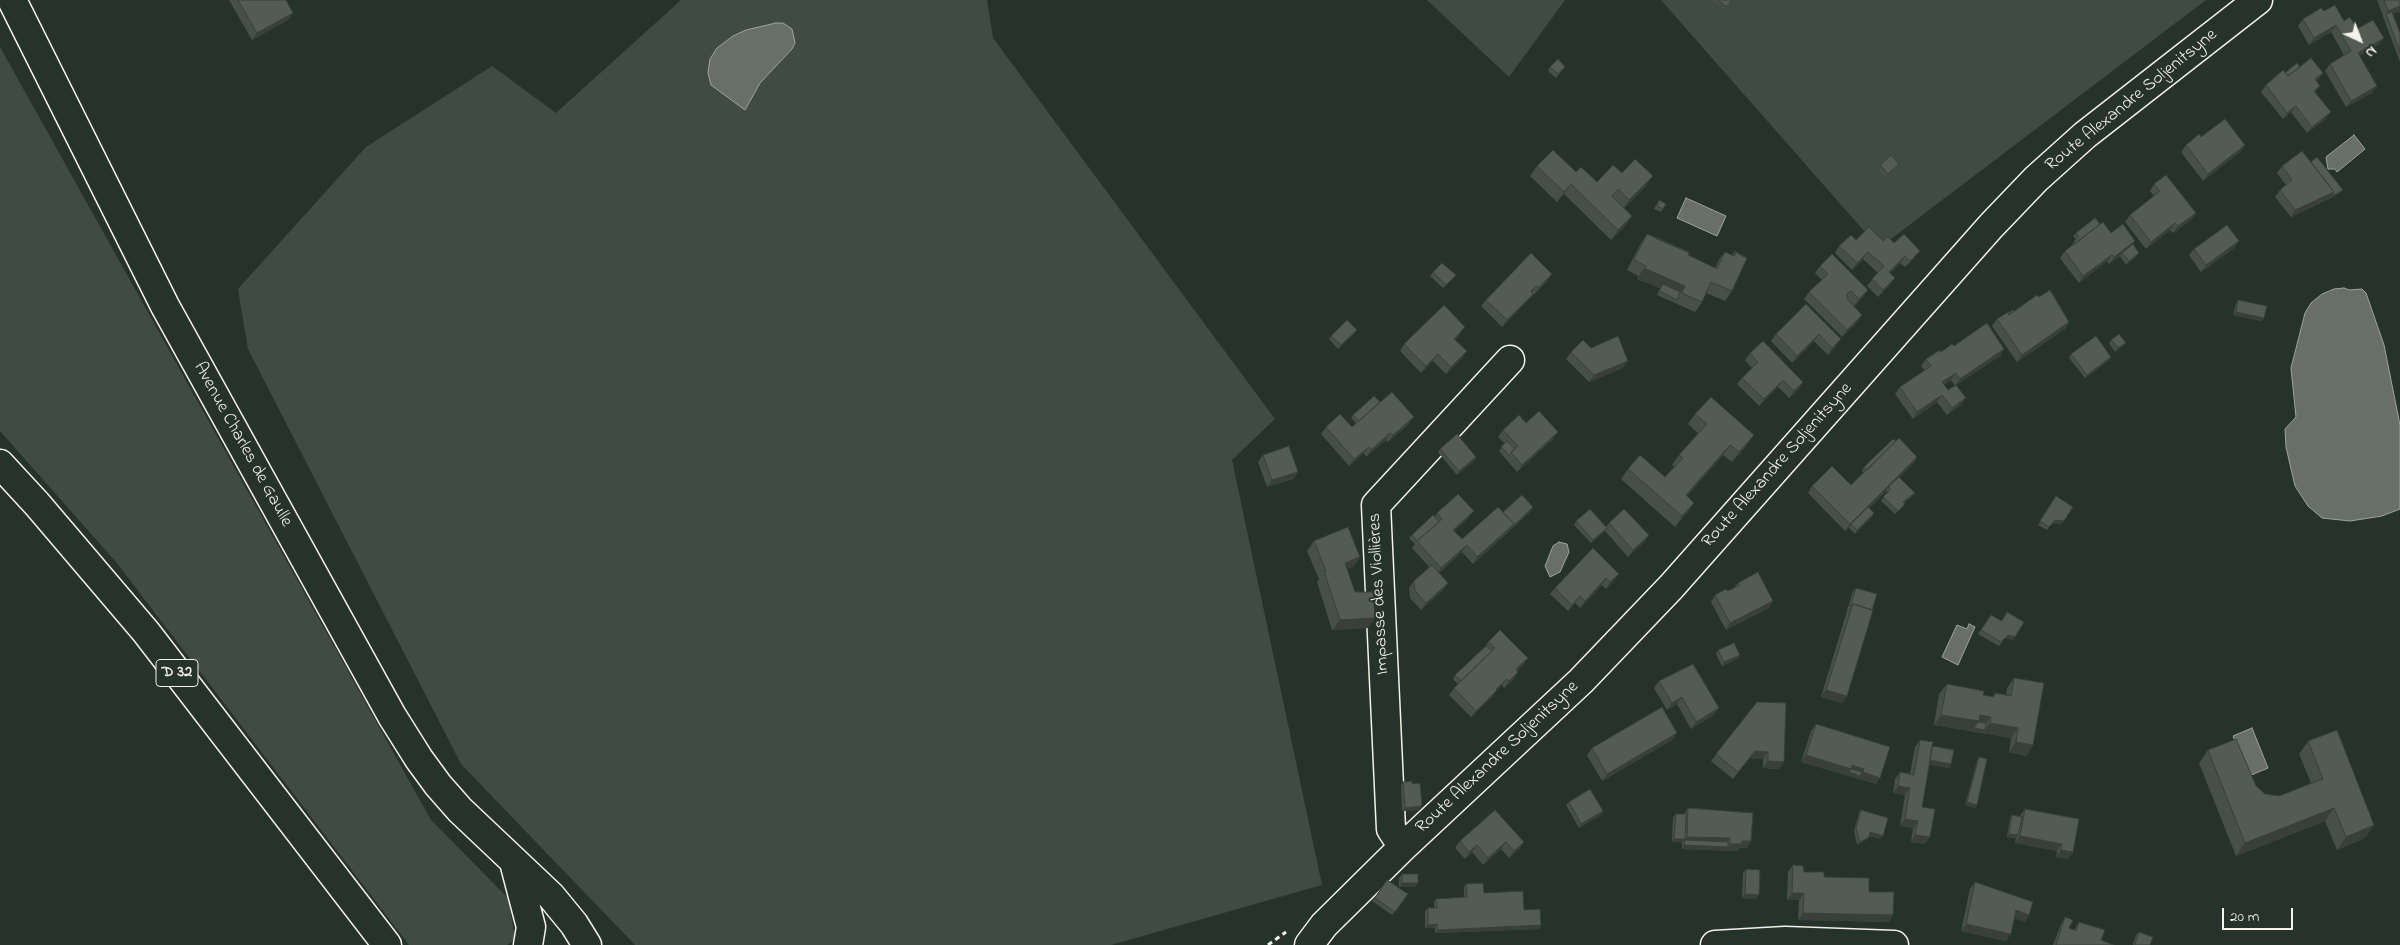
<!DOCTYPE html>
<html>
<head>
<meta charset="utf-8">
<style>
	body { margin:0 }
	#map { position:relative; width:2400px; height:945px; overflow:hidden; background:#26332d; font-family:"Indie Flower",sans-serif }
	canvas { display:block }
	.north { position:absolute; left:2335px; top:15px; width:50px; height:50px; -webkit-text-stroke:4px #26332d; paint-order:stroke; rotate:137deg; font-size:14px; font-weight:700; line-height:20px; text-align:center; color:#f4f1e8 }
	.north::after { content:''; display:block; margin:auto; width:18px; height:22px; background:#f4f1e8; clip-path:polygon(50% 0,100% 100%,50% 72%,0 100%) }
	.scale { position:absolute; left:2222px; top:908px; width:71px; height:22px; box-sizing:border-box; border:2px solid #f4f1e8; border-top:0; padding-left:6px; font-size:15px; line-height:18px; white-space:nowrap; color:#f4f1e8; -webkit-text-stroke:4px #26332d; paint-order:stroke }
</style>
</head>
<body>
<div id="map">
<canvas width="2400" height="945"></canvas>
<div class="north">N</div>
<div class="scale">20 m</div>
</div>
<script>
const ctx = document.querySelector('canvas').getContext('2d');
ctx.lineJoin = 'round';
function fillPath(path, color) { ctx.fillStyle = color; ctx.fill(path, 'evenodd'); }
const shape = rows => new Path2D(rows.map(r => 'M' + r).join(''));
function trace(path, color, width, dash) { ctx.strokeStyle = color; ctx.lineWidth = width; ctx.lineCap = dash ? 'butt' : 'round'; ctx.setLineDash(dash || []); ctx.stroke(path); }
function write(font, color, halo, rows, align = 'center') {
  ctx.font = font + ' "Indie Flower",sans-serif'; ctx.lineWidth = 4; ctx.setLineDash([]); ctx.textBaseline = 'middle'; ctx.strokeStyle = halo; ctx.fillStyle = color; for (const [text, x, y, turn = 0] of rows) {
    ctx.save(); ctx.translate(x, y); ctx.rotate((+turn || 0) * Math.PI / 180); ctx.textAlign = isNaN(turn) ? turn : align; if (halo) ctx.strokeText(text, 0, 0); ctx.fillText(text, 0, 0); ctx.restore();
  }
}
fillPath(shape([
	[681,0,987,0,993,38,1275,419,1232,460,1322,885,1111,945,635,945,461,764,248,349,238,289,366,147,492,66,556,113],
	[1427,0,1565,0,1509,77],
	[1661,0,2206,0,1879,248],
	[0,47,431,820,508,898,515,939,507,945,409,945,116,562,0,431]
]), '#414b45');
const water = shape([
	[776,23,783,23,792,29,795,43,792,49,760,83,745,110,711,85,708,73,710,59,717,48,733,36,746,30,776,23],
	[2354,135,2365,149,2337,172,2335,169,2328,169,2326,157,2354,135],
	[1686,198,1726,216,1717,236,1677,218,1686,198],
	[2344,288,2349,290,2362,289,2366,293,2384,345,2400,425,2400,509,2382,516,2350,521,2322,518,2308,506,2295,486,2286,447,2285,429,2296,417,2291,368,2305,313,2311,303,2322,294,2334,289,2344,288],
	[1559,542,1567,544,1569,552,1560,572,1550,577,1545,566,1553,546,1559,542],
	[1969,624,1975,627,1958,665,1942,657,1957,625,1967,629,1969,624],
	[2252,728,2268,768,2249,776,2233,736,2252,728]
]);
fillPath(water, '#676f68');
trace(water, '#9fa39b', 1);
const minor = shape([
	[1403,847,1391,829,1376,505,1510,360],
	[1309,945,1324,925,1403,847,1581,681,1671,587,1991,226,2036,179,2085,135,2258,0]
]);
const tertiary = shape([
	[1715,945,1785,941,1894,945]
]);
const secondary = shape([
	[12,0,165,306,392,716,419,759,438,785,460,810,551,896,574,924,587,945],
	[514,862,531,927,528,945]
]);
const primary = shape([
	[0,464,37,504,146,632,387,945]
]);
trace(minor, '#f4f1e8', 31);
trace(tertiary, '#f4f1e8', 31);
trace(secondary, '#f4f1e8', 31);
trace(primary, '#f4f1e8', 31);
trace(shape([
	[1268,945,1286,932]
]), '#f4f1e8', 3, [5, 4]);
trace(minor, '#26332d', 28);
trace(tertiary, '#26332d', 28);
trace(secondary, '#26332d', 28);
trace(primary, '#26332d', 28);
fillPath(shape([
	[229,0,286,0,293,13,288,20,252,40],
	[1712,0,1732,0,1724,10],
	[2377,0,2400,0,2393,14,2400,33,2400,62],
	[2324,11,2344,21,2357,29,2384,38,2379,44,2359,56,2372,93,2346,107,2325,71,2330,64,2344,55,2331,32,2309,45,2298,26,2303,19],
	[1550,67,1565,67,1556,78,1548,71],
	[2300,67,2323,73,2316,81,2316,93,2326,119,2307,133,2291,112,2283,119,2261,92,2266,85,2285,73],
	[2201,137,2245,145,2240,152,2203,181,2181,152,2186,145],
	[2311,162,2343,190,2340,193,2329,199,2291,217,2275,197,2280,190,2286,185,2277,173,2282,166],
	[1880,165,1897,167,1885,177,1878,169],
	[1537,166,1576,172,1597,182,1622,173,1646,186,1624,208,1632,216,1625,226,1611,240,1564,194,1557,202,1530,176],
	[2154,184,2196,213,2191,220,2173,233,2170,230,2146,249,2125,222,2130,215,2154,196,2150,191],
	[1659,200,1663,209,1661,212,1654,209],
	[2100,224,2111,233,2133,244,2137,256,2126,265,2120,256,2109,264,2107,261,2079,283,2060,258,2065,251,2073,245,2072,244,2076,240,2073,236,2076,233],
	[1647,234,1715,268,1720,258,1725,252,1732,255,1735,251,1732,291,1725,301,1706,293,1702,302,1695,312,1657,295,1660,288,1637,279,1638,276,1627,270,1640,245],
	[1856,240,1883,241,1894,243,1915,257,1905,267,1900,263,1890,273,1890,285,1878,297,1867,286,1878,273,1863,259,1852,270,1835,253,1839,246],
	[2234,248,2201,272,2189,255,2194,249],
	[1820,266,1863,297,1854,306,1862,315,1858,321,1842,337,1804,299,1809,292,1822,280,1815,273],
	[1433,272,1456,275,1453,279,1443,288,1430,276],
	[1548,280,1502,327,1481,306,1486,300],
	[2039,297,2069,322,2065,329,2017,362,1992,326,1997,319,2014,311],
	[2238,300,2264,318,2262,321,2233,315,2236,304],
	[1806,304,1836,346,1828,355,1814,341,1792,363,1771,341,1776,334],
	[1354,334,1338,349,1329,339,1331,336],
	[1460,334,1455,340,1462,358,1446,374,1433,361,1421,373,1400,351,1404,344],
	[2111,340,2123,346,2115,352,2109,343],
	[1954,346,2004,349,2000,356,1956,385,1966,398,1961,405,1947,415,1937,402,1913,419,1895,394,1900,387,1925,371,1921,366,1926,359],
	[1951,380,1955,386,1948,390,1944,385],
	[1591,348,1623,368,1589,382,1566,359,1571,352],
	[1750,353,1799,389,1789,398,1778,387,1759,406,1737,384,1742,378,1752,368,1745,360],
	[2071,354,2111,357,2108,361,2085,378,2069,358],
	[1380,402,1409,424,1388,442,1386,440,1366,457,1364,453,1349,466,1321,434,1326,427,1352,427,1356,423,1351,418,1353,415],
	[1695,414,1754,435,1747,445,1732,462,1723,455,1687,496,1694,503,1687,513,1675,527,1621,479,1628,469,1665,477,1674,467,1672,465,1679,455,1698,433,1688,424],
	[1526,423,1553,439,1517,472,1499,451,1505,444,1498,437,1503,430],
	[1896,441,1917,457,1913,464,1899,477,1913,496,1904,503,1903,507,1895,514,1881,501,1888,492,1886,491,1869,508,1872,517,1855,534,1849,528,1849,527,1845,531,1808,493,1812,486,1851,485,1864,473,1862,471,1864,467],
	[1440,449,1476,457,1474,461,1457,475,1438,452],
	[1263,455,1298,472,1293,479,1267,487,1258,462],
	[2056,496,2061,524,2052,523,2047,530,2038,525],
	[1533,507,1531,511,1473,564,1462,552,1439,573,1448,583,1443,590,1421,610,1410,598,1409,588,1414,581,1429,567,1412,548,1415,544,1409,538,1412,535,1435,517,1437,513,1469,517,1454,531,1462,539,1503,512],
	[1576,521,1606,527,1609,523,1649,535,1644,542,1628,557,1605,531,1591,543,1574,525],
	[1314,541,1360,557,1353,567,1347,569,1368,628,1332,630,1317,582,1319,579,1307,551],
	[1593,548,1614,581,1606,589,1602,585,1580,608,1575,603,1568,611,1550,594,1555,588],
	[1738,583,1769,608,1726,630,1711,602,1715,595,1728,591,1733,589],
	[1856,588,1872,610,1847,696,1842,703,1821,697,1853,591],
	[1991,615,2013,640,2005,638,1999,646,1978,634],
	[1488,642,1523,665,1517,671,1518,672,1514,679,1504,688,1502,685,1497,690,1492,697,1471,717,1449,695,1458,684,1453,679,1455,675,1486,646],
	[1718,650,1738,658,1722,666,1716,654],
	[2014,678,2033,745,2026,756,2009,752,2011,738,1934,725,1939,694,1947,684,1983,695,1992,697,1995,693,2006,695,2007,688],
	[1659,681,1714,715,1691,729,1677,704,1667,710,1654,688],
	[1757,702,1779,769,1763,768,1763,759,1750,758,1733,779,1711,761],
	[1816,724,1890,747,1876,784,1801,762,1811,731],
	[1677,733,1672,740,1602,781,1587,755,1592,748],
	[1920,740,1932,746,1951,764,1949,768,1929,764,1922,807,1930,837,1925,844,1911,842,1913,828,1900,826,1905,795,1893,793,1895,779,1900,772,1910,774,1915,747],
	[2308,741,2365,838,2337,850,2325,821,2236,856,2199,763,2208,750,2265,794,2279,796,2311,783,2299,754],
	[1979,757,1975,808,1965,805,1977,761],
	[1403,782,1412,784,1419,810,1402,811,1401,785],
	[1569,802,1603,811,1601,815,1579,828,1566,805],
	[1688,808,1747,848,1740,848,1737,851,1682,849,1682,842,1672,842,1673,817,1676,814,1684,814],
	[2025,809,2073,852,2068,859,2056,857,2057,851,2015,843,2016,838,2007,837,2010,818,2012,815,2020,816],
	[1861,810,1880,839,1869,836,1866,840,1857,845,1854,831,1859,813],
	[1460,841,1524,842,1519,849,1509,858,1501,849,1483,865,1472,852,1465,859,1455,848],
	[1793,865,1804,872,1824,877,1869,892,1889,922,1798,920,1799,900,1787,900,1788,872],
	[1746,869,1759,895,1756,899,1742,898,1743,873],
	[1402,874,1416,887,1399,887,1399,878],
	[1387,880,1408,894,1392,915,1372,901],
	[1975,882,2025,922,2015,918,2006,941,1961,931,1970,889],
	[1466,884,1484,893,1524,910,1541,925,1539,929,1435,933,1435,928,1425,928,1425,911,1428,908,1434,908,1434,902,1436,899,1464,897,1464,887],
	[2065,917,2069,928,2074,930,2079,922,2101,940,2114,945,2053,945,2061,924],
	[2139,932,2150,945,2133,945,2136,935]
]), '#474f49');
fillPath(shape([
	[2400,6,2400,12,2387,16,2386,14,2388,11],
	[293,13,288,20,252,40,257,33],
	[2336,25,2331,32,2309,45,2314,38],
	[2384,38,2379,44,2353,60,2358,53],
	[2323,73,2318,80,2310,86,2315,79],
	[2377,86,2372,93,2346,107,2351,101],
	[2296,106,2291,112,2283,119,2287,113],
	[2331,112,2326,119,2307,133,2312,127],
	[2245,145,2240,152,2203,181,2208,174],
	[1899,164,1897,167,1885,177,1888,174],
	[1653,176,1646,186,1622,210,1629,200],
	[1571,184,1564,194,1557,202,1564,192],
	[2343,190,2340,193,2329,199,2291,217,2295,210,2334,192],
	[2196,213,2191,220,2173,233,2178,226],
	[1632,216,1625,226,1611,240,1618,230],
	[2175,223,2170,230,2146,249,2151,242],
	[2135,241,2131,248,2122,253,2120,256,2109,264,2114,257],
	[2239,241,2234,248,2201,272,2206,265],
	[1868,252,1863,259,1852,270,1857,263],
	[2139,253,2137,256,2126,265,2129,261],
	[2112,255,2107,261,2079,283,2083,276],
	[1905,256,1900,263,1884,279,1889,272],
	[1644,268,1685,286,1678,296,1663,284,1660,288,1637,279],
	[1552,274,1548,280,1502,327,1507,320,1536,292],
	[1895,278,1890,285,1878,297,1883,290],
	[1868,290,1863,297,1854,306,1859,299],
	[2236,312,2264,318,2262,321,2233,315],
	[1862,315,1858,321,1842,337,1847,330],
	[2069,322,2065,329,2017,362,2022,355],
	[1465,327,1460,334,1449,346,1454,339],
	[1357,330,1354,334,1338,349,1341,345],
	[1819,334,1814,341,1792,363,1797,356],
	[1841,339,1836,346,1828,355,1832,348],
	[2126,343,2123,346,2115,352,2118,348],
	[2004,349,2000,356,1955,386,1960,379],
	[1467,351,1462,358,1446,374,1451,367],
	[1438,354,1433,361,1421,373,1426,366],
	[2111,357,2108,361,2085,378,2087,375],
	[1628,361,1623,368,1589,382,1594,375],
	[1956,373,1951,380,1938,389,1942,382],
	[1783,380,1778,387,1759,406,1764,399],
	[1803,382,1799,389,1789,398,1794,391],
	[1942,395,1937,402,1913,419,1917,412],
	[1966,398,1961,405,1947,415,1952,408],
	[1414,417,1409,424,1388,442,1393,435],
	[1558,432,1553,439,1517,472,1522,465],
	[1390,433,1386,440,1366,457,1371,450],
	[1754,435,1747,445,1732,462,1739,452],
	[1730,445,1723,455,1679,505,1686,495],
	[1369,447,1364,453,1349,466,1354,459],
	[1476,457,1474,461,1457,475,1459,471],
	[1917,457,1913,464,1889,488,1888,487,1886,491,1845,531,1850,524],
	[1298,472,1293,479,1267,487,1272,480],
	[1915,493,1913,496,1901,505,1903,502],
	[1694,503,1687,513,1675,527,1682,516],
	[1533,507,1531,511,1509,530,1512,527],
	[1474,511,1469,517,1448,536,1453,530],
	[1874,513,1872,517,1855,534,1857,530],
	[2055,520,2064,521,2061,524,2052,523,2047,530],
	[1514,524,1509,530,1473,564,1477,557],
	[1607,528,1605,531,1591,543,1593,540],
	[1649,535,1644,542,1628,557,1633,550],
	[1467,545,1462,552,1436,575,1441,568],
	[1360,557,1353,567,1338,573,1345,563],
	[1619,574,1614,581,1606,589,1610,582],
	[1606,578,1602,585,1580,608,1585,601],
	[1448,583,1443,590,1421,610,1426,603],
	[1580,596,1575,603,1568,611,1572,605],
	[1773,601,1769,608,1726,630,1730,623],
	[1375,618,1368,628,1332,630,1340,620],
	[2008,635,2015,637,2013,640,2005,638,1999,646],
	[1740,655,1738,658,1722,666,1724,662],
	[1528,658,1523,665,1511,676,1516,669],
	[1518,672,1514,679,1504,688,1509,681],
	[1507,679,1502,685,1491,696,1496,689],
	[1497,690,1492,697,1471,717,1476,711],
	[1826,690,1847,696,1842,703,1821,697],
	[1682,697,1677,704,1667,710,1672,703],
	[1719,708,1714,715,1691,729,1696,722],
	[1941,715,1980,715,1991,717,1983,727,1976,726,1972,731,1934,725],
	[1990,723,2018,728,2011,738,1972,731,1974,728,1985,730],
	[1677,733,1672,740,1602,781,1607,774],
	[2016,742,2033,745,2026,756,2009,752],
	[1755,751,1768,752,1763,759,1750,758,1733,779],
	[1806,755,1852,765,1864,769,1859,775,1860,776,1863,772,1880,778,1876,784,1801,762],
	[1928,760,1951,764,1949,768,1925,764],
	[1768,761,1784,762,1779,769,1763,768],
	[1898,786,1910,788,1905,795,1893,793],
	[1967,802,1977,805,1975,808,1965,805],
	[1422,806,1419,810,1402,811,1405,808],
	[2334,808,2325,821,2236,856,2245,843],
	[1603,811,1601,815,1579,828,1581,824],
	[1905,819,1918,821,1913,828,1900,826],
	[2374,825,2365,838,2337,850,2346,837],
	[1870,832,1883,836,1880,839,1868,835],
	[2009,834,2018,835,2016,839,2007,837],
	[1915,835,1930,837,1925,844,1911,842],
	[2020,836,2062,844,2057,851,2015,843],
	[1687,837,1730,838,1725,845,1685,840],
	[1869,837,1866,840,1857,845,1860,842],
	[1674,839,1685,839,1682,843,1672,842],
	[1742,841,1751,841,1747,848,1740,848,1737,851,1682,849,1684,845,1728,847,1730,844],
	[1506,842,1501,849,1483,865,1488,858],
	[1524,842,1519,849,1509,858,1514,851],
	[1477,845,1472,852,1465,859,1469,852],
	[2061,850,2073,852,2068,859,2056,857],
	[1402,883,1418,883,1416,887,1399,887],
	[1792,893,1804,893,1799,900,1787,900],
	[1745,894,1759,895,1756,899,1742,898],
	[2016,910,2029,915,2025,922,2011,917],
	[1803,913,1893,915,1889,922,1798,920],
	[1437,924,1435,928,1425,928,1428,925],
	[1966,924,2011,934,2006,941,1961,931],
	[1541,925,1539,929,1435,933,1438,930]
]), '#39403c');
const building = shape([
	[238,0,286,0,293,13,257,33,238,0],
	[1718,0,1732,0,1726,7,1718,0],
	[2384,0,2400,0,2400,6,2388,11,2384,0],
	[2335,5,2344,21,2350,17,2357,29,2373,20,2384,38,2358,53,2377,86,2351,101,2330,64,2351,51,2336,25,2314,38,2303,19,2321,8,2324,11,2335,5],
	[2392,12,2400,33,2400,52,2386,14,2392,12],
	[2311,58,2323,73,2315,79,2320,86,2314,91,2331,112,2312,127,2296,106,2287,113,2266,85,2283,70,2288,76,2311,58],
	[1558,59,1565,67,1558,74,1550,67,1558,59],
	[2297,63,2300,67,2288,76,2285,73,2297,63],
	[2225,119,2245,145,2208,174,2186,145,2199,134,2201,137,2225,119],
	[1553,150,1576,172,1581,167,1597,182,1613,165,1622,173,1635,159,1653,176,1629,200,1618,189,1612,196,1632,216,1618,230,1571,184,1564,192,1537,166,1553,150],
	[2302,151,2334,192,2295,210,2280,190,2292,180,2282,166,2302,151],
	[1891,155,1899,164,1888,174,1880,165,1891,155],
	[2317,157,2343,190,2332,196,2334,192,2311,162,2317,157],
	[2166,175,2196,213,2178,226,2175,223,2151,242,2130,215,2160,191,2154,184,2166,175],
	[1659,200,1666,204,1663,209,1657,206,1659,200],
	[2095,218,2100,224,2076,243,2074,241,2079,237,2076,233,2095,218],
	[2103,222,2111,233,2123,224,2135,241,2114,257,2112,255,2083,276,2065,251,2103,222],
	[2227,225,2239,241,2206,265,2194,249,2227,225],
	[1869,227,1883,241,1888,237,1894,243,1904,234,1920,251,1910,261,1905,256,1889,272,1895,278,1883,290,1872,279,1884,266,1868,252,1857,263,1839,246,1851,235,1856,240,1869,227],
	[1647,234,1689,252,1688,255,1717,269,1725,252,1734,256,1736,252,1747,258,1732,291,1711,282,1702,302,1682,293,1685,286,1644,268,1646,266,1634,260,1647,234],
	[1658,238,1688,252,1657,239,1658,238],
	[2133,244,2139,253,2129,261,2122,253,2133,244],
	[1735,251,1746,257,1746,258,1736,252,1734,256,1733,256,1735,251],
	[1531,253,1552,274,1538,288,1536,286,1531,291,1533,294,1507,320,1486,300,1531,253],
	[1832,254,1868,290,1859,299,1851,291,1847,294,1847,299,1862,315,1847,330,1809,292,1828,274,1820,266,1832,254],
	[1442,263,1456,275,1446,285,1433,272,1442,263],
	[1663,284,1680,292,1677,300,1659,291,1663,284],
	[1534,290,1536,292,1531,297,1533,294,1532,292,1534,290],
	[2050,290,2069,322,2022,355,1997,319,2008,312,2009,315,2037,295,2039,297,2050,290],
	[2238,300,2267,306,2264,318,2236,312,2238,300],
	[1806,304,1841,339,1832,348,1819,334,1797,356,1776,334,1806,304],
	[1444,305,1465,327,1454,339,1467,351,1451,367,1438,354,1426,366,1404,344,1444,305],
	[2013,310,2014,311,2009,315,2008,313,2013,310],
	[1347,320,1357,330,1341,345,1331,336,1347,320],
	[1987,323,2004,349,1960,379,1956,373,1942,382,1948,390,1956,385,1966,398,1952,408,1942,395,1917,412,1900,387,1931,366,1926,359,1940,350,1941,352,1952,344,1954,346,1987,323],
	[2119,334,2126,343,2118,348,2111,340,2119,334],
	[1618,336,1628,361,1594,375,1571,352,1583,340,1591,348,1618,336],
	[2096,336,2111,357,2087,375,2071,354,2096,336],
	[1763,341,1803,382,1794,391,1783,380,1764,399,1742,378,1758,362,1750,353,1763,341],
	[1392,392,1414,417,1393,435,1390,433,1371,450,1369,447,1354,459,1326,427,1340,414,1352,427,1392,392],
	[1374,396,1380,402,1359,421,1353,415,1374,396],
	[1711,397,1754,435,1739,452,1730,445,1686,495,1694,503,1682,516,1628,469,1640,455,1665,477,1683,458,1679,455,1707,424,1695,414,1711,397],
	[1539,411,1558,432,1522,465,1511,452,1518,446,1503,430,1519,415,1526,423,1539,411],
	[1457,434,1476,457,1459,471,1440,449,1457,434],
	[1899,438,1917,457,1850,524,1812,486,1832,466,1851,485,1899,438],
	[1893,439,1896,441,1867,470,1864,467,1893,439],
	[1507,441,1515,449,1509,455,1501,447,1507,441],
	[1289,446,1298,472,1272,480,1263,455,1289,446],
	[1899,477,1915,493,1903,502,1905,504,1898,511,1883,497,1891,489,1888,487,1899,477],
	[1458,494,1474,511,1453,530,1462,539,1498,507,1514,524,1477,557,1467,545,1441,568,1417,541,1442,519,1437,513,1458,494],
	[1522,495,1533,507,1512,527,1514,524,1503,512,1522,495],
	[2056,496,2073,507,2064,521,2055,520,2049,527,2040,521,2056,496],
	[1868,507,1874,513,1857,530,1851,524,1868,507],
	[1590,509,1607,528,1593,540,1576,521,1590,509],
	[1624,509,1649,535,1633,550,1609,523,1624,509],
	[1433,515,1439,522,1417,541,1412,535,1433,515],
	[1348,527,1360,557,1345,563,1355,592,1373,592,1375,618,1340,620,1324,571,1326,571,1314,541,1348,527],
	[1593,548,1619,574,1610,582,1606,578,1585,601,1580,596,1572,605,1555,588,1593,548],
	[1432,565,1448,583,1426,603,1415,591,1414,581,1432,565],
	[1758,572,1773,601,1730,623,1715,595,1726,589,1728,591,1740,585,1738,583,1758,572],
	[1856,588,1877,594,1872,610,1853,604,1850,607,1856,588],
	[1853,604,1873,610,1847,696,1826,690,1853,604],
	[2007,612,2024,622,2015,637,2008,635,2001,642,1981,630,1991,615,2002,621,2007,612],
	[1500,630,1528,658,1516,669,1518,672,1509,681,1507,679,1496,689,1497,690,1476,711,1454,688,1495,648,1488,642,1500,630],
	[1734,643,1740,655,1724,662,1718,650,1734,643],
	[1486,646,1492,651,1461,681,1455,675,1486,646],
	[1693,664,1719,708,1696,722,1682,697,1672,703,1659,681,1693,664],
	[2014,678,2044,683,2033,745,2016,742,2018,728,1990,723,1991,717,1980,715,1979,721,1941,715,1947,684,1984,691,1983,695,1994,697,1995,693,2011,696,2014,678],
	[1757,702,1786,703,1784,762,1768,761,1768,752,1755,751,1738,772,1716,754,1757,702],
	[1662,707,1677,733,1607,774,1592,748,1662,707],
	[1978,722,1986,723,1985,730,1974,728,1978,722],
	[1816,724,1890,747,1880,778,1863,772,1864,769,1852,765,1851,769,1806,755,1816,724],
	[2337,730,2374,825,2346,837,2334,808,2245,843,2208,750,2236,739,2256,786,2265,794,2279,796,2323,779,2308,741,2337,730],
	[1920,740,1933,742,1922,807,1935,809,1930,837,1915,835,1918,821,1905,819,1910,788,1898,786,1900,772,1914,775,1920,740],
	[1932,746,1954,750,1951,764,1930,760,1932,746],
	[1979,757,1987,759,1977,805,1967,802,1979,757],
	[1851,769,1862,772,1860,776,1849,772,1851,769],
	[1412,781,1412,784,1420,783,1422,806,1405,808,1403,782,1412,781],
	[1590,789,1603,811,1581,824,1569,802,1590,789],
	[1688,808,1753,813,1751,841,1742,841,1742,844,1730,844,1730,838,1687,837,1688,808],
	[2025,809,2079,819,2073,852,2061,850,2062,844,2020,836,2025,809],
	[1495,810,1524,842,1514,851,1506,842,1488,858,1477,845,1469,852,1460,841,1495,810],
	[1861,810,1888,818,1883,836,1870,832,1869,837,1860,842,1856,828,1861,810],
	[1676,814,1686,814,1685,839,1674,839,1676,814],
	[2012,815,2022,817,2018,835,2009,834,2012,815],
	[1685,840,1728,842,1728,847,1684,845,1685,840],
	[1793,865,1803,866,1804,872,1824,872,1824,877,1869,878,1869,892,1894,892,1893,915,1803,913,1804,893,1792,893,1793,865],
	[1746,869,1760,870,1759,895,1745,894,1746,869],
	[1402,874,1418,874,1418,883,1402,883,1402,874],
	[1387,880,1408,894,1395,912,1375,898,1387,880],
	[1975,882,2033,902,2029,915,2016,910,2011,934,1966,924,1975,882],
	[1483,883,1484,893,1523,891,1524,910,1540,909,1541,925,1438,930,1437,924,1428,925,1428,908,1437,908,1436,899,1467,897,1466,884,1483,883],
	[2065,917,2073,920,2069,928,2076,931,2079,922,2105,930,2101,940,2114,945,2056,945,2065,917],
	[2139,932,2153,937,2150,945,2135,945,2139,932]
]);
fillPath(building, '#525c55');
trace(building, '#39403c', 1);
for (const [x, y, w] of [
	[177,673,42]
]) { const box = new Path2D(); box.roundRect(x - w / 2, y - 13.5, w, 27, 4); ctx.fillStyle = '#26332d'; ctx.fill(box); trace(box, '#f4f1e8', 1); }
write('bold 16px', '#f4f1e8', null, [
	["D 32",177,673]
]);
write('18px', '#f4f1e8', '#26332d', [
	["Route Alexandre Soljenitsyne",2132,101,-39],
	["Avenue Charles de Gaulle",242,445,61],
	["Route Alexandre Soljenitsyne",1778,466,-48],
	["Impasse des Viollières",1380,594,-93],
	["Route Alexandre Soljenitsyne",1498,758,-43]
]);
</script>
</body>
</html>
